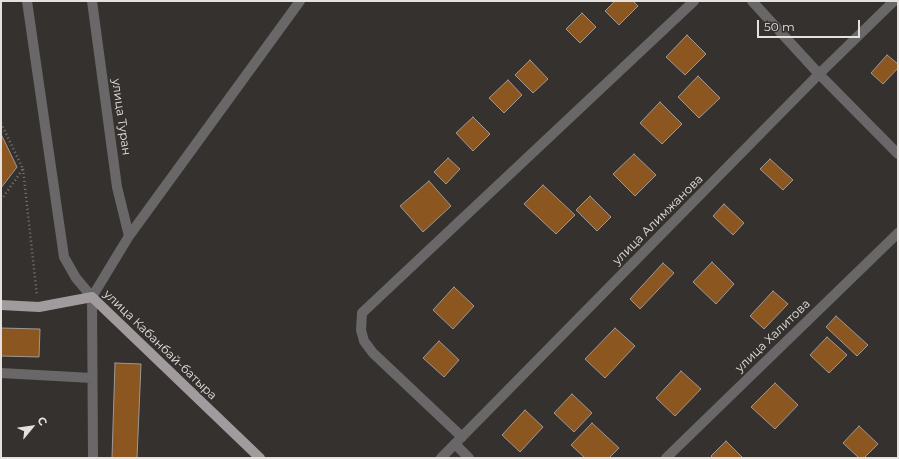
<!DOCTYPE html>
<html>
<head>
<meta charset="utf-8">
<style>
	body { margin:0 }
	#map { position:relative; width:899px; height:459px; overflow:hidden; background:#35312e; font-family:Montserrat,sans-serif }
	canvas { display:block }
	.frame { position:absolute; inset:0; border:2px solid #e4e1df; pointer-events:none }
	.north { position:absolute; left:12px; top:407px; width:40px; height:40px; -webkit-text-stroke:3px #35312e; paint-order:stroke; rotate:61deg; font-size:11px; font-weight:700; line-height:16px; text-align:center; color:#e4e1df }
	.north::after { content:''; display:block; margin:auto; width:14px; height:18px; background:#e4e1df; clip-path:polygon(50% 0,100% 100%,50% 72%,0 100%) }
	.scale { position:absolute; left:757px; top:20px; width:103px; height:18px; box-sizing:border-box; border:2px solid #e4e1df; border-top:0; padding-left:5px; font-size:12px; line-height:14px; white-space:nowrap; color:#e4e1df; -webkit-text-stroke:3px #35312e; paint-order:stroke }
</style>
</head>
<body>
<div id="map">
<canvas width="899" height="459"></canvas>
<div class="frame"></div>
<div class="north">С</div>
<div class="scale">50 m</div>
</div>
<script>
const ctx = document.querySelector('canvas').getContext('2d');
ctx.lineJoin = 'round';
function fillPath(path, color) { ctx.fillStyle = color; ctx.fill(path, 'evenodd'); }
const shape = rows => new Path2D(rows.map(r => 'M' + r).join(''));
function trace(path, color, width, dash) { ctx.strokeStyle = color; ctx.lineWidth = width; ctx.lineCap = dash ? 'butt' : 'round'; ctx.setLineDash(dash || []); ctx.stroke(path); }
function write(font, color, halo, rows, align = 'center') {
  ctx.font = font + ' Montserrat,sans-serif'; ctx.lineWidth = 3; ctx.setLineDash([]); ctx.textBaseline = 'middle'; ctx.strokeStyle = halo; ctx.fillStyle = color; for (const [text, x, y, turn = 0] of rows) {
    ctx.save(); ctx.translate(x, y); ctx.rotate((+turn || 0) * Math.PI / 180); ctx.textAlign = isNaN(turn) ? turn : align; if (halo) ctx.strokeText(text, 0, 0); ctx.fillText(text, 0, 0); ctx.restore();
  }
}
const building = shape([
	[615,1,633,1,638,6,619,25,605,11,615,1],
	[582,13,596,27,580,43,566,29,582,13],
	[687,35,706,54,685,75,666,57,687,35],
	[887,55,898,64,898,68,883,84,871,73,887,55],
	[530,60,548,79,533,93,515,75,530,60],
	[698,76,720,98,699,118,678,97,698,76],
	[508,80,522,95,504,113,489,98,508,80],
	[660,102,682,124,662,144,640,123,660,102],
	[473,117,490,134,473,151,456,133,473,117],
	[1,134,17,167,1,188,1,134],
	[634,154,656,175,635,196,613,174,634,154],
	[448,158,460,169,446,184,434,172,448,158],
	[770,159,793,180,783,190,760,169,770,159],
	[429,181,451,206,423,232,400,206,429,181],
	[543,185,575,215,556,234,524,204,543,185],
	[590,196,611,217,597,231,576,210,590,196],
	[724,204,744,223,733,235,713,216,724,204],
	[712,262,734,284,716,304,693,282,712,262],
	[663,263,674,273,640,309,630,299,663,263],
	[454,287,474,306,453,329,433,310,454,287],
	[773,291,788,304,764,329,750,316,773,291],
	[836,316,868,345,857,356,826,327,836,316],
	[1,328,40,329,39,357,1,356,1,328],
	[615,328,635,346,605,378,585,359,615,328],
	[827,337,847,355,829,373,810,355,827,337],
	[439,341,459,360,444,377,423,358,439,341],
	[115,363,141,364,137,458,112,458,115,363],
	[681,371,701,389,675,416,656,398,681,371],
	[775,383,798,405,775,429,751,407,775,383],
	[572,394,592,413,574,432,554,413,572,394],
	[525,410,543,427,520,452,502,435,525,410],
	[592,423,619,448,609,458,585,458,571,445,592,423],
	[859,426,878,444,864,458,859,458,843,443,859,426],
	[726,441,742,457,741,458,713,458,711,456,726,441]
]);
fillPath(building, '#8c5621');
trace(building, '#9e9995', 1);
trace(shape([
	[1,123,23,169,1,200],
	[23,169,37,296]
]), '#7a7774', 2.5, [1, 3]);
trace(shape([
	[27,1,64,257,76,278,92,297],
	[92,1,117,187,129,236],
	[752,1,819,74,898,154],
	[1,373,92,378],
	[462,437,373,353,364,341,361,330,362,313,694,1],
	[455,444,469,458],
	[93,458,92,297,129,236,300,1],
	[441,458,819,74,894,1],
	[666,458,898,233]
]), '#6a6768', 10);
trace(shape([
	[1,305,39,307,92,297,260,458]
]), '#a19b9d', 10);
write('12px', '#e4e1df', '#35312e', [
	["улица Туран",121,117,82],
	["улица Алимжанова",658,220,-45],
	["улица Халитова",773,336,-44],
	["улица Кабанбай-батыра",160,345,44]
]);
</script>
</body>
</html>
